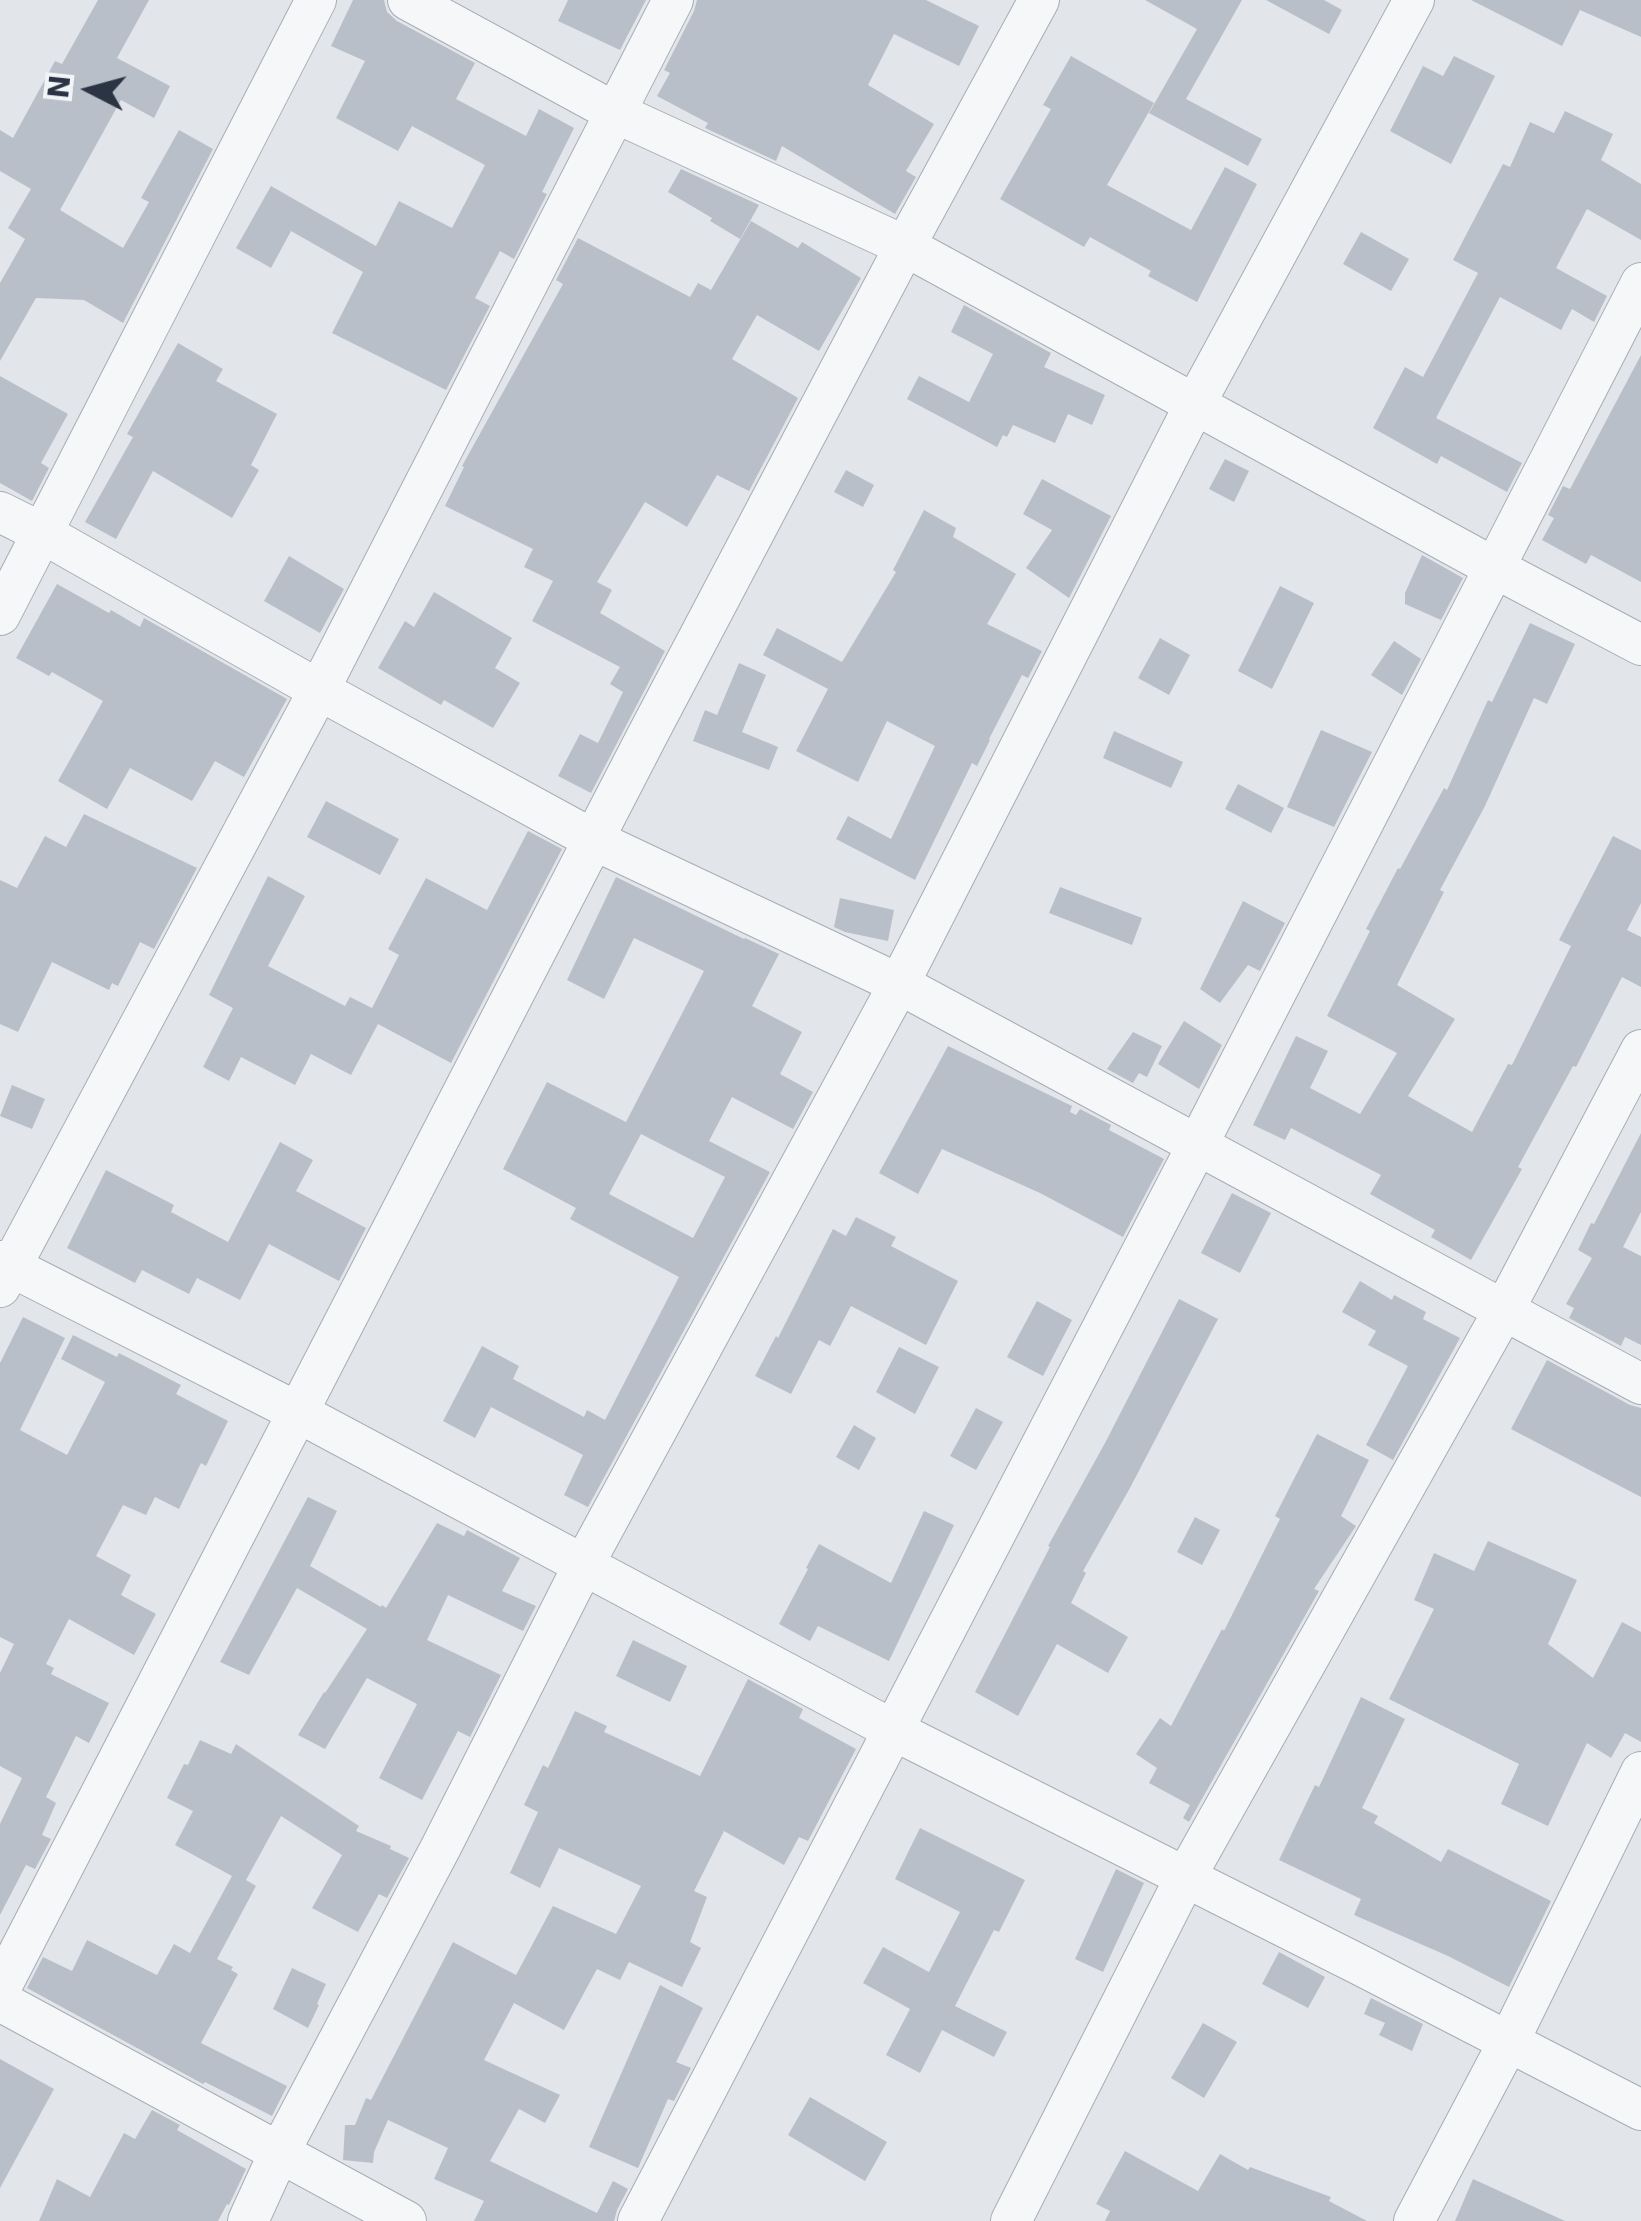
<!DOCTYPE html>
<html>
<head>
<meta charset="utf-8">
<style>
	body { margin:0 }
	#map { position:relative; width:1641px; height:2221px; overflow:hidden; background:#e2e6eb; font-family:"DejaVu Sans",sans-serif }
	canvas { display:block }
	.north { position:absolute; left:40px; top:40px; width:100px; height:100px; -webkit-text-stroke:8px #f2f5f8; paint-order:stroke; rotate:276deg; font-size:28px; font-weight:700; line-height:40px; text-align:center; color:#2a3443 }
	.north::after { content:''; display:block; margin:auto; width:35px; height:45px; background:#2a3443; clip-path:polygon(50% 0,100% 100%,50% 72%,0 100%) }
</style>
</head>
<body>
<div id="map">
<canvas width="1641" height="2221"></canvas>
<div class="north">N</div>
</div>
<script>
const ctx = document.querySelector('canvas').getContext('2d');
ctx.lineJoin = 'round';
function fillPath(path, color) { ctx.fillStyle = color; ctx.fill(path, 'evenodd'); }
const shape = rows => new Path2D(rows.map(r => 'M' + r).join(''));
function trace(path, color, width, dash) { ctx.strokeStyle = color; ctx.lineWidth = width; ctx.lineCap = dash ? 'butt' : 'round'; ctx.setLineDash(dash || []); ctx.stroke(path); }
fillPath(shape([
	[98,0,149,0,117,58,170,86,154,118,121,100,60,210,123,248,149,202,141,198,179,130,213,149,123,323,84,300,36,298,0,361,0,283,25,239,8,228,31,189,0,171,0,130,13,138,55,61,62,64],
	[353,0,384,0,387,12,397,21,475,63,456,99,526,136,539,109,574,128,542,192,547,194,514,259,500,251,475,298,490,306,446,390,332,333,363,272,291,231,271,268,236,248,271,186,376,246,399,201,452,228,485,165,412,126,398,151,336,118,365,61,331,46],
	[568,0,646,0,620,50,558,21],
	[697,0,926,0,979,26,959,66,894,34,868,85,934,124,906,171,916,177,895,214,782,146,776,161,705,128,708,123,657,96,670,73,664,70,694,11],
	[1145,0,1242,0,1186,99,1262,139,1248,166,1149,113,1197,29],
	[1266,0,1324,0,1342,10,1329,34],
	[1471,0,1641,0,1641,37,1580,10,1562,46],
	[1071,56,1154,103,1107,185,1191,230,1225,167,1257,184,1197,302,1148,276,1151,271,1090,237,1084,247,1000,199,1051,109,1043,105],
	[1454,56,1495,76,1451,164,1390,131,1423,66,1443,76],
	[1565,111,1613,134,1601,160,1641,184,1641,240,1587,209,1556,268,1607,296,1594,322,1572,309,1561,330,1500,297,1436,418,1522,463,1507,492,1441,456,1437,464,1373,428,1405,367,1423,377,1478,273,1453,260,1503,164,1510,167,1530,122,1554,133],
	[681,169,759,205,740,239,710,221,712,218,668,192],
	[751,221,798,248,802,242,861,278,819,351,757,315,732,359,798,398,749,491,717,475,687,527,645,502,597,582,612,590,600,613,665,651,591,793,558,776,580,734,598,743,623,692,610,684,620,667,532,621,553,581,524,567,533,549,445,506,464,467,462,466,563,284,556,280,578,238,690,297,698,283,711,290],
	[1361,232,1409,259,1391,291,1343,264],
	[964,305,1051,353,1044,367,1105,395,1092,425,1068,414,1055,443,1013,425,1007,437,1003,435,997,447,907,399,919,376,969,402,993,354,951,332],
	[178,343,223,369,216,381,277,414,251,465,259,470,232,518,153,471,116,539,85,522,133,437,127,434],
	[1641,355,1641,582,1591,555,1586,564,1542,540,1554,518,1548,515,1563,486,1570,489],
	[0,376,68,414,41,463,49,468,32,501,0,483],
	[1225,459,1249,471,1234,502,1209,489],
	[846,470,874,485,863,507,834,492],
	[1042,479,1111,516,1069,598,1026,568,1052,530,1023,514],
	[924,510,956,528,953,537,1016,574,987,624,1042,651,1028,678,1022,675,989,739,990,740,977,766,972,763,915,880,836,839,848,816,891,839,935,746,887,721,858,782,796,751,828,689,763,655,777,628,842,662,896,572,893,570],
	[1422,555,1463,578,1441,620,1405,604,1405,593],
	[289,556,344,589,320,633,264,601],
	[57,584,109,613,111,610,140,627,144,618,287,699,244,777,215,761,192,801,130,768,107,809,58,781,103,701,52,672,49,676,16,658],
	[1280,586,1314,603,1272,689,1238,671],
	[434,592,512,638,495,668,520,683,493,728,444,700,441,705,378,668,405,621,414,627],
	[1530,623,1575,644,1547,704,1534,698,1485,806,1440,890,1444,892,1397,985,1455,1019,1408,1096,1472,1132,1508,1064,1512,1065,1571,946,1559,940,1613,836,1641,850,1641,903,1627,930,1641,937,1641,987,1622,977,1576,1067,1573,1066,1518,1167,1522,1169,1471,1260,1431,1237,1435,1230,1370,1194,1381,1175,1291,1128,1285,1140,1253,1125,1296,1036,1328,1051,1310,1088,1360,1114,1397,1053,1327,1016,1370,931,1366,929,1398,868,1400,869,1444,788,1447,790,1488,700,1492,702],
	[1160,638,1190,655,1169,695,1138,678],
	[1394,641,1421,659,1402,695,1371,675],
	[739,663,766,675,742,732,778,747,769,770,693,741,705,710,717,715],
	[1321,730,1372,752,1334,827,1287,807],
	[1114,731,1183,762,1171,788,1103,758],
	[1238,784,1284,808,1271,833,1225,809],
	[326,801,399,839,380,875,307,837],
	[84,814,197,868,154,949,140,942,118,986,112,983,109,990,52,962,18,1032,0,1024,0,880,17,888,45,836,66,847],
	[528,831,562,849,451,1063,378,1024,351,1075,311,1054,295,1085,241,1057,229,1081,203,1067,233,1008,209,995,268,876,305,896,268,966,345,1006,350,997,372,1008,399,955,388,949,426,878,487,910],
	[616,877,744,939,745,938,779,954,752,1006,802,1032,780,1074,813,1092,793,1129,732,1097,709,1141,770,1172,588,1507,564,1495,583,1455,491,1407,475,1438,443,1421,482,1346,519,1366,513,1379,584,1417,587,1410,605,1420,679,1277,570,1219,576,1208,503,1169,547,1082,626,1122,704,971,634,938,604,999,567,980],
	[641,1134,725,1177,693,1238,609,1194],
	[1060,887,1142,918,1132,945,1049,913],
	[840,898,894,910,888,941,845,932,834,927],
	[1243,901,1285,923,1260,971,1248,965,1220,1003,1200,989],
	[1184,1021,1222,1045,1199,1089,1158,1064],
	[1133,1032,1162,1046,1147,1077,1139,1073,1133,1083,1107,1069],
	[948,1046,1072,1106,1070,1112,1076,1115,1080,1109,1111,1125,1109,1130,1164,1159,1123,1237,1040,1193,942,1149,918,1194,879,1173],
	[12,1085,45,1099,32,1129,0,1116],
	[1641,1133,1641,1212,1623,1247,1641,1256,1641,1345,1625,1337,1621,1346,1569,1318,1574,1308,1566,1304,1592,1258,1578,1250,1591,1223,1594,1224],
	[280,1142,313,1160,296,1191,366,1228,339,1281,269,1244,240,1300,197,1278,189,1294,142,1270,135,1283,67,1248,106,1170,174,1205,171,1212,228,1242],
	[1232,1193,1271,1213,1240,1273,1201,1253],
	[856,1217,896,1237,891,1246,958,1281,926,1345,851,1306,830,1346,819,1340,791,1394,755,1376,776,1336,778,1338,833,1229,846,1236],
	[1360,1281,1392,1300,1394,1295,1426,1312,1423,1319,1460,1338,1393,1460,1366,1445,1408,1366,1368,1345,1376,1331,1342,1312],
	[1179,1299,1218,1319,1130,1488,1083,1571,1086,1573,1071,1603,1128,1637,1108,1673,1057,1644,1018,1716,975,1692,1050,1547,1048,1546,1105,1443],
	[1037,1301,1072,1320,1043,1376,1007,1357],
	[23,1317,65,1338,20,1430,67,1455,105,1382,61,1359,73,1335,117,1357,119,1353,181,1385,176,1394,228,1421,206,1466,201,1463,179,1509,155,1497,146,1515,123,1505,96,1556,131,1575,121,1595,156,1614,134,1655,69,1619,46,1664,54,1668,51,1674,109,1703,89,1743,76,1736,46,1797,56,1803,42,1835,51,1839,35,1869,26,1865,0,1915,0,1824,22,1778,0,1766,0,1673,14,1644,0,1637,0,1363],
	[899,1347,939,1367,915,1414,876,1392],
	[1547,1360,1630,1405,1641,1408,1641,1497,1511,1429],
	[976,1408,1003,1422,976,1470,950,1456],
	[854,1425,876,1438,859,1470,836,1457],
	[1317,1434,1369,1460,1341,1516,1356,1526,1314,1589,1319,1591,1189,1822,1183,1818,1190,1805,1149,1783,1157,1768,1136,1754,1160,1718,1171,1726,1222,1629,1224,1631,1280,1519,1275,1516],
	[308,1497,337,1511,310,1566,381,1607,382,1605,386,1608,437,1523,464,1536,467,1530,520,1558,502,1591,536,1606,523,1631,448,1595,427,1640,501,1675,470,1737,458,1731,422,1800,379,1778,417,1704,367,1678,325,1749,298,1735,324,1692,325,1693,367,1629,297,1588,249,1675,220,1662],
	[924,1511,954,1525,889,1661,818,1626,810,1641,779,1624,808,1569,806,1568,819,1544,891,1583],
	[1195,1517,1220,1530,1202,1565,1177,1552],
	[1488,1541,1577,1580,1548,1644,1593,1678,1622,1622,1641,1632,1641,1742,1625,1733,1611,1758,1587,1743,1548,1826,1501,1804,1519,1764,1389,1699,1434,1609,1414,1600,1434,1553,1474,1571],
	[633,1640,687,1666,670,1702,616,1676],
	[748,1679,803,1709,799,1718,856,1749,808,1841,799,1837,784,1865,724,1831,694,1891,707,1897,690,1942,701,1948,682,1987,629,1962,620,1980,597,1969,564,2030,514,2003,484,2060,560,2095,545,2123,519,2109,490,2161,597,2213,613,2181,628,2189,617,2210,614,2221,474,2221,484,2201,434,2179,448,2148,388,2120,374,2152,373,2163,343,2160,345,2125,355,2125,366,2098,371,2100,453,1942,516,1975,553,1906,616,1934,641,1886,559,1848,540,1888,510,1873,538,1812,524,1805,543,1765,548,1768,575,1711,607,1726,604,1732,700,1776],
	[1361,1697,1405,1719,1362,1808,1378,1816,1374,1823,1441,1862,1448,1849,1551,1901,1509,1987,1448,1956,1354,1915,1361,1899,1279,1860,1315,1785,1319,1787],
	[200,1740,231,1754,236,1744,359,1826,356,1831,391,1846,390,1849,409,1858,387,1898,379,1894,358,1932,312,1908,342,1855,281,1816,246,1880,256,1886,217,1959,233,1967,231,1970,238,1974,201,2043,287,2086,272,2116,205,2082,203,2084,27,1988,43,1957,72,1971,87,1940,157,1975,174,1944,190,1953,232,1876,175,1845,193,1811,167,1798,184,1764,188,1765],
	[920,1828,1025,1880,999,1932,994,1930,955,2006,1007,2032,994,2057,942,2030,920,2073,886,2055,910,2009,863,1983,883,1947,929,1972,960,1912,895,1879],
	[1116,1869,1144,1883,1103,1972,1075,1959],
	[1279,1952,1325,1977,1308,2008,1262,1984],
	[292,1968,326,1984,317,2004,319,2005,308,2028,273,2009],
	[660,1985,703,2008,676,2062,691,2068,674,2101,668,2099,638,2168,589,2147],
	[1371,1998,1423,2024,1412,2051,1379,2035,1385,2023,1364,2014],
	[1203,2023,1237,2042,1204,2098,1171,2078],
	[0,2059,54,2089,0,2188],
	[810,2097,887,2142,865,2181,788,2135],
	[152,2110,180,2125,177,2130,246,2169,229,2205,227,2204,218,2221,39,2221,57,2179,90,2197,124,2133,135,2139],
	[1125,2151,1198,2191,1220,2154,1248,2170,1250,2167,1331,2197,1329,2201,1367,2221,1105,2221,1110,2211,1096,2204],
	[1473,2179,1565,2221,1455,2221]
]), '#b9bfc8');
const minor = shape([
	[408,0,616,113,905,246,1493,567,1641,645],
	[0,512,42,533,319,690,594,840,899,984,1641,1384],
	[0,615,316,0],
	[0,1261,299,1413,895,1731,1360,1965,1641,2110],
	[0,1287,319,690,673,0],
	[0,1989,647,736,905,246,1039,0],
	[0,2001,406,2221],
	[248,2221,279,2153,441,1847,584,1564,899,984,1195,404,1414,0],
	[638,2221,1198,1144,1641,283],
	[1011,2221,1185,1878,1504,1310,1641,1050],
	[1414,2221,1509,2041,1641,1772]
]);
trace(minor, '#a7adb5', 42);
trace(minor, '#f5f7f9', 40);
</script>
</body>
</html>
